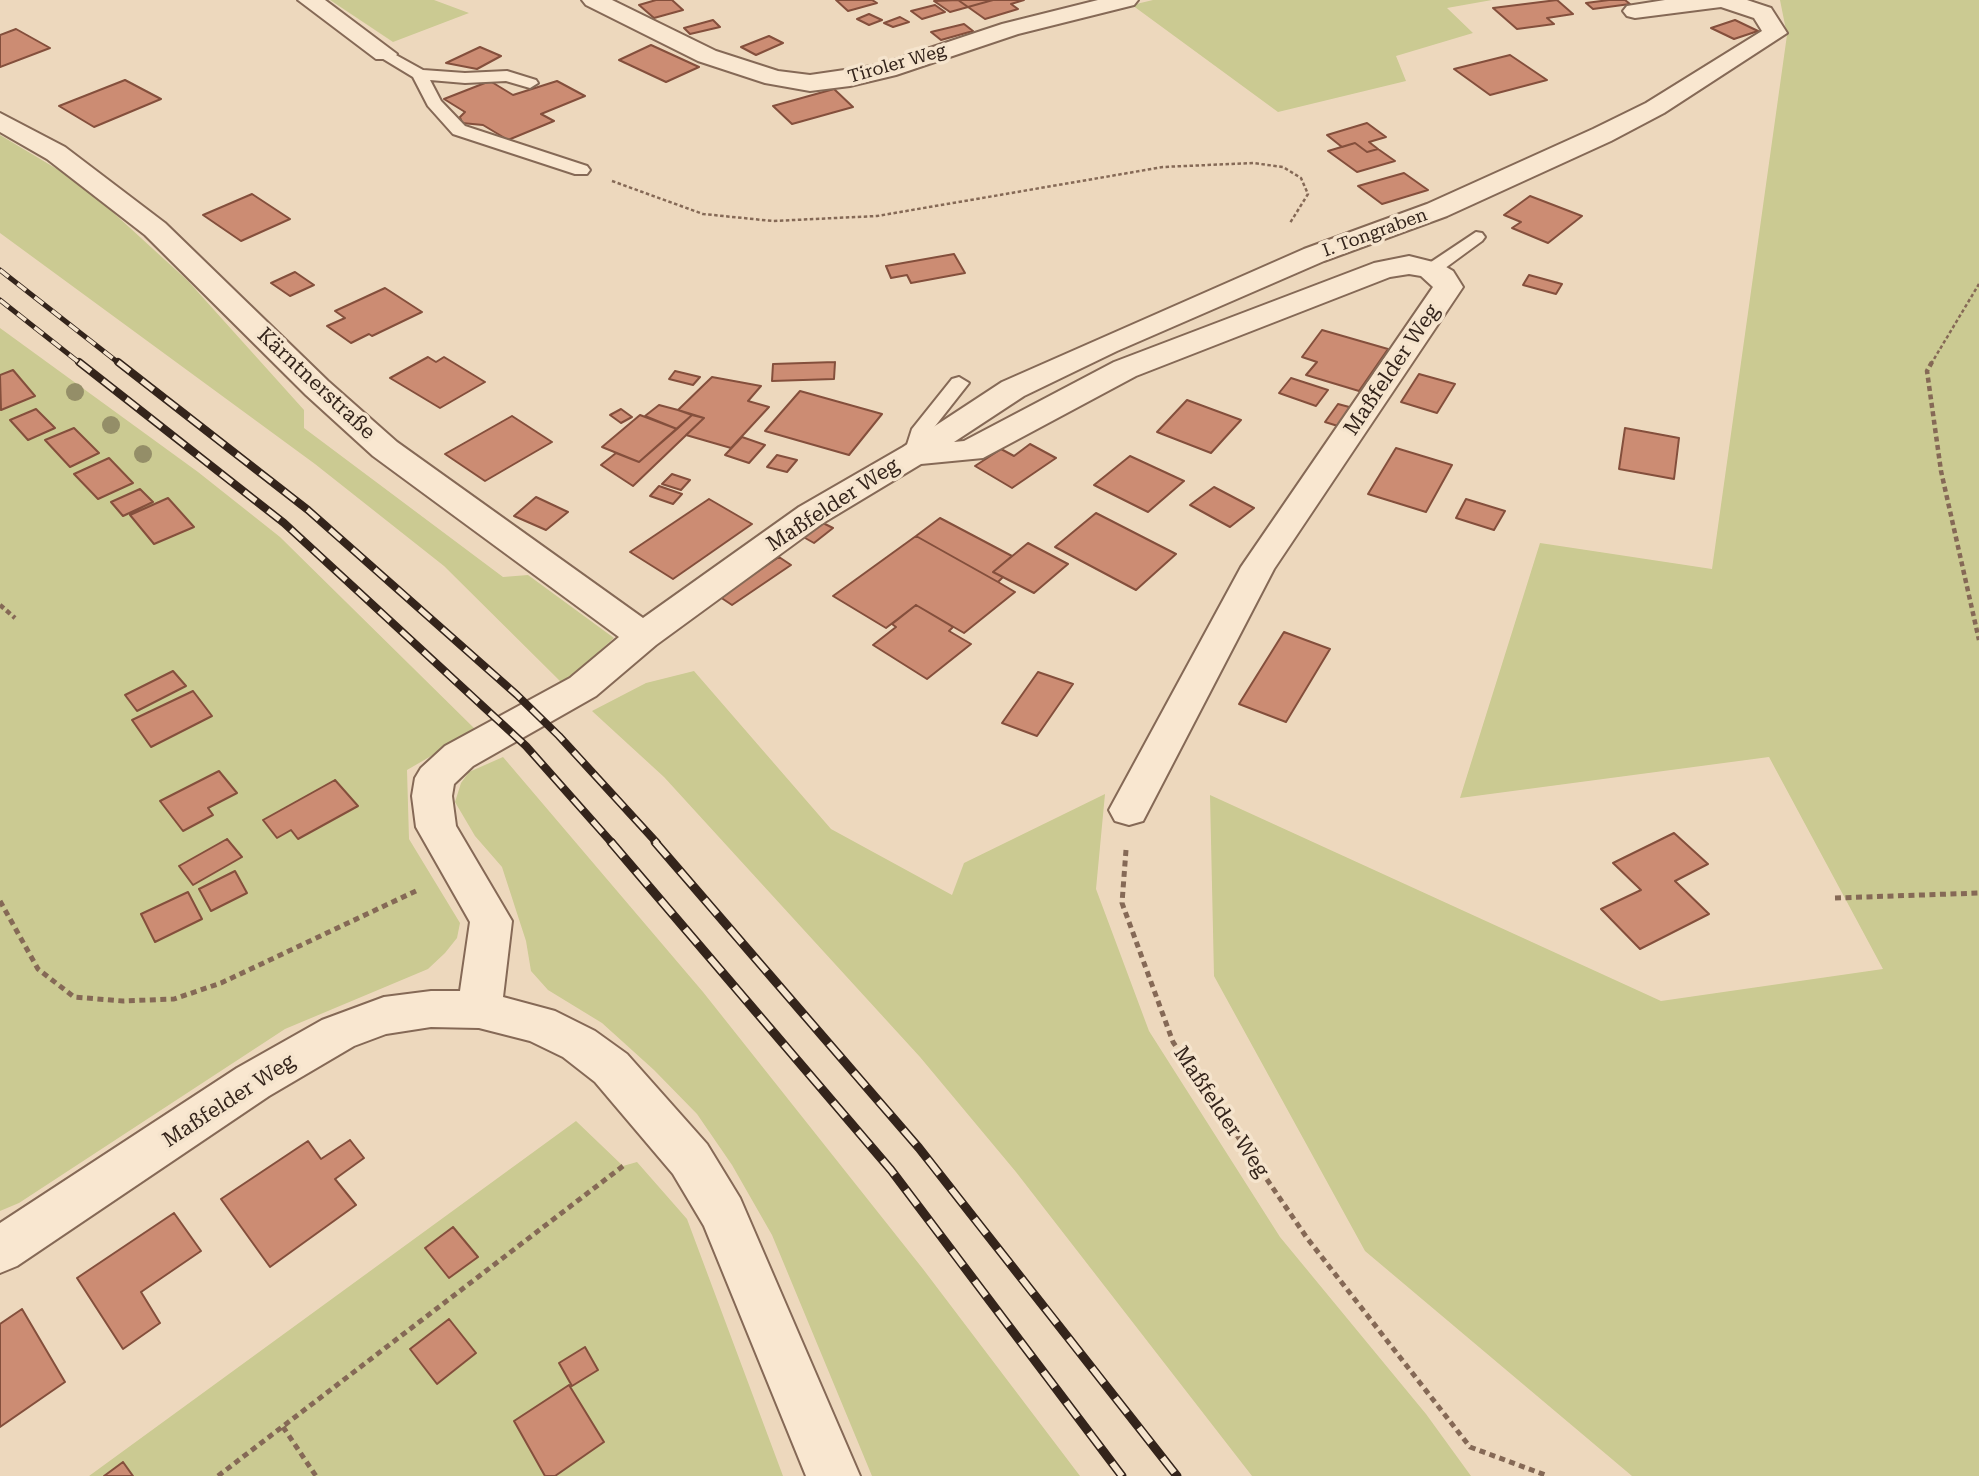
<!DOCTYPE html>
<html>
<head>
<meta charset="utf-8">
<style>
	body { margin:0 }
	canvas { display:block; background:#edd8bd }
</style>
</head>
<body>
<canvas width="1979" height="1476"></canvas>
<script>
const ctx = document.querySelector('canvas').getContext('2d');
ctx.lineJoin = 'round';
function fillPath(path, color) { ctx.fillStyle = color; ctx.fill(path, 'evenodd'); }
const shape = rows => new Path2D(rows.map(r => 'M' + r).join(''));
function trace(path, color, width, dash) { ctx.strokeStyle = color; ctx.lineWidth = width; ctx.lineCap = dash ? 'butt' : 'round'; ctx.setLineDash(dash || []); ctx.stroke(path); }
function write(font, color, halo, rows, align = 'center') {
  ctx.font = font + ' "Roboto Serif",serif'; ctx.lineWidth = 7; ctx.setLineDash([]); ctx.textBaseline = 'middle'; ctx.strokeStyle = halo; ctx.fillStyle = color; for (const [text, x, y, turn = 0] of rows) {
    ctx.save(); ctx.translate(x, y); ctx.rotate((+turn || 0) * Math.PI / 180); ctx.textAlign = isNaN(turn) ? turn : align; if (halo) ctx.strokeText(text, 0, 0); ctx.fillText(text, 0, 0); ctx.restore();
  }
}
fillPath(shape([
	[330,0,434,0,469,13,393,42],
	[1153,0,1492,0,1447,8,1473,33,1396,56,1406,81,1278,112,1132,5],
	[1780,0,1979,0,1979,1476,1632,1476,1365,1251,1214,976,1210,795,1661,1001,1883,969,1769,757,1460,798,1540,543,1712,569,1787,35],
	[0,135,82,184,188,281,304,410,304,428,503,577,528,575,614,638,563,684,444,566,315,464,0,233],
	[0,328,198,472,280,537,476,730,407,770,409,839,460,923,457,938,445,953,428,969,285,1029,19,1203,0,1211],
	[694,671,831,829,952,895,964,863,1105,794,1096,889,1149,1031,1280,1237,1426,1414,1471,1476,1252,1476,1016,1172,920,1057,664,777,592,711,646,683],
	[503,757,703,992,923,1269,1080,1476,872,1476,772,1235,732,1165,697,1114,654,1070,602,1023,548,990,531,971,526,941,502,867,475,836,455,802,461,783,469,772],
	[576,1121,623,1166,637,1162,687,1219,783,1476,89,1476]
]), '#cbca92');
const building = shape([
	[656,0,672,0,683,10,654,18,639,5,656,0],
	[836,0,872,0,877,3,848,11,836,0],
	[958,0,993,0,968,7,958,0],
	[958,0,968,7,950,12,934,1,958,0],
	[993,0,1024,0,1011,4,1018,9,985,19,968,7,993,0],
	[1557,0,1573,14,1547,18,1554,24,1517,29,1493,8,1557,0],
	[1609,0,1625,0,1630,4,1593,9,1586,3,1609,0],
	[935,5,945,12,922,19,911,11,935,5],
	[869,14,882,20,869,25,857,19,869,14],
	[900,17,909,22,893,27,884,23,900,17],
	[713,20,720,27,690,34,684,28,713,20],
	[1735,20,1758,31,1734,39,1711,28,1735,20],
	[964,24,973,31,941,40,931,32,964,24],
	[16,29,50,48,0,67,0,35,16,29],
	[769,36,783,43,756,55,741,47,769,36],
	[651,45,699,67,666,82,619,60,651,45],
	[480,47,501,56,477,69,446,63,480,47],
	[1510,55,1547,80,1490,95,1454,69,1510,55],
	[125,80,161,99,94,127,59,106,125,80],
	[490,81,513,95,557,81,585,96,541,114,554,121,508,140,483,125,462,123,460,117,465,112,444,99,490,81],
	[834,89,853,107,792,124,773,106,834,89],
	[1367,123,1386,137,1369,142,1378,149,1367,152,1355,143,1342,147,1327,135,1367,123],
	[1355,143,1367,152,1378,149,1395,161,1357,172,1328,151,1355,143],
	[1404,173,1428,190,1382,204,1358,186,1404,173],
	[252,194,290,219,241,241,203,215,252,194],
	[1530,196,1582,216,1548,243,1512,228,1521,222,1504,215,1530,196],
	[954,254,965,273,911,283,907,275,891,278,886,266,954,254],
	[295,272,314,285,290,296,271,283,295,272],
	[1529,275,1562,284,1556,294,1523,285,1529,275],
	[385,288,422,312,372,336,369,334,351,343,327,326,345,318,335,311,385,288],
	[1322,330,1388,349,1359,391,1306,375,1317,362,1302,357,1322,330],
	[428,357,436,362,444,357,485,382,440,408,390,378,428,357],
	[835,362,834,379,772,381,773,364,835,362],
	[13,370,35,396,1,410,0,375,13,370],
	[675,371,700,377,693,385,669,379,675,371],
	[1419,374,1455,384,1437,413,1401,402,1419,374],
	[712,377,761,386,748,401,769,407,731,448,686,435,704,418,678,410,712,377],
	[1291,378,1328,390,1316,406,1279,393,1291,378],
	[800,391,882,414,849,455,765,431,800,391],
	[1187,400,1241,420,1211,453,1157,432,1187,400],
	[1338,404,1353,408,1341,427,1325,422,1338,404],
	[659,405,678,410,692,415,677,429,645,416,659,405],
	[36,409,55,428,28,440,10,420,36,409],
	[621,409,632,417,621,423,610,415,621,409],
	[640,415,677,429,639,462,602,447,640,415],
	[692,415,704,418,633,486,601,465,616,453,639,462,692,415],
	[512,416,552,442,485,481,445,454,512,416],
	[74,428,99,453,70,467,45,440,74,428],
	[1625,428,1679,438,1674,479,1619,469,1625,428],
	[742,437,765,445,749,463,725,455,742,437],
	[1030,444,1056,458,1012,488,975,466,1001,449,1014,456,1030,444],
	[1396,448,1452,465,1426,512,1368,494,1396,448],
	[777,455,797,460,787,472,767,467,777,455],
	[1130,456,1184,481,1148,512,1094,485,1130,456],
	[109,458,133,483,98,499,74,474,109,458],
	[672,474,690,480,681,490,662,484,672,474],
	[659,486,682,494,673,504,650,496,659,486],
	[1214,487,1254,508,1230,527,1190,505,1214,487],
	[140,489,153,502,123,516,111,502,140,489],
	[536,497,568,512,546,530,514,516,536,497],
	[168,498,194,527,154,544,130,515,168,498],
	[709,499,752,524,673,579,630,552,709,499],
	[1466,499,1505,511,1494,530,1456,518,1466,499],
	[1096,513,1176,554,1136,590,1055,547,1096,513],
	[940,518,1012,556,993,572,1003,577,998,582,916,536,940,518],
	[817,520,833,528,814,543,798,534,817,520],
	[916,536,998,582,1015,592,964,633,916,605,886,628,833,596,916,536],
	[1028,543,1068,564,1034,593,993,572,1028,543],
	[779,557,791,565,732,605,720,597,779,557],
	[916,605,953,627,949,631,971,644,927,679,873,645,896,627,892,624,916,605],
	[1284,632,1330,649,1286,722,1239,704,1284,632],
	[173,671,186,686,137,711,125,695,173,671],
	[1038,672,1073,684,1037,736,1002,723,1038,672],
	[193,691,212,716,151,747,132,720,193,691],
	[219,771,237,793,208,808,213,815,183,831,160,801,219,771],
	[335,780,358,806,298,839,291,830,277,838,263,820,335,780],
	[1674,833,1708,864,1675,881,1709,914,1640,949,1601,909,1641,890,1613,863,1674,833],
	[227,839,242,857,193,885,179,866,227,839],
	[235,871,247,893,211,911,199,889,235,871],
	[188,892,202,919,155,942,141,914,188,892],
	[350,1140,364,1158,335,1179,356,1205,270,1267,221,1199,308,1141,321,1159,350,1140],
	[174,1213,201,1251,141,1292,160,1323,123,1349,77,1278,174,1213],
	[453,1227,478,1257,449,1278,425,1248,453,1227],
	[22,1309,65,1382,0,1427,0,1324,22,1309],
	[449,1319,476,1353,437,1384,410,1349,449,1319],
	[585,1347,598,1370,572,1386,559,1363,585,1347],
	[569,1385,604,1442,555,1476,545,1476,514,1421,569,1385],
	[123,1462,133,1476,104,1476,123,1462]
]);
fillPath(building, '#cc8c73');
trace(building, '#844f3c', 2);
const lane = shape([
	[385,49,423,70,465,73,507,71,536,80,538,83,530,88,506,81,465,83,430,80,441,101,465,126,587,166,590,170,587,174,575,174,453,134,428,106,413,77,380,57,377,54,385,49],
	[1476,232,1482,233,1485,237,1482,241,1437,274,1425,274,1422,270,1425,266,1476,232],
	[959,377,969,383,932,430,924,454,921,459,907,459,904,454,912,429,952,379,959,377]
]);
const street = shape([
	[298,0,325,0,397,54,394,59,376,59,298,0],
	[582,0,612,0,716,51,778,71,810,75,879,65,1002,24,1098,0,1138,0,1134,5,1018,34,896,75,850,86,810,91,765,83,698,61,586,5,582,0],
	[1665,0,1747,0,1771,8,1787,33,1664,113,1611,141,1447,216,1324,261,1117,351,1024,396,954,442,964,441,1114,362,1374,263,1409,256,1441,264,1453,271,1463,287,1274,569,1143,821,1129,825,1115,821,1109,810,1241,567,1433,287,1421,276,1409,274,1390,277,1136,376,983,458,921,464,823,523,656,645,596,696,473,766,454,784,452,796,456,826,512,921,503,997,555,1011,595,1031,627,1054,707,1144,740,1198,860,1476,806,1476,704,1226,673,1174,595,1082,563,1057,530,1041,479,1028,431,1027,386,1034,354,1046,269,1096,17,1266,0,1273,0,1223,237,1068,322,1020,384,997,431,991,460,991,470,922,416,827,412,796,415,778,421,768,445,746,570,678,619,637,373,456,306,395,145,235,47,159,0,132,0,113,65,147,165,223,328,381,397,442,643,618,799,507,903,447,1002,382,1304,249,1427,204,1593,129,1646,103,1762,31,1754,18,1721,7,1635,18,1627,16,1623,11,1627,6,1665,0]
]);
trace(lane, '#856956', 4);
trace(street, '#856956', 4);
trace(shape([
	[612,181,703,214,773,221,877,216,1163,167,1253,163,1283,167,1301,178,1308,194,1290,223],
	[1931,364,1979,284]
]), '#856956', 2.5, [3.5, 2.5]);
trace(shape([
	[1932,362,1927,371,1941,471,1979,640],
	[0,605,15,618]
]), '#856956', 4.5, [5, 3.5]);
trace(shape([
	[1126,850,1122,903,1173,1042,1307,1238,1470,1447,1548,1476],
	[1835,898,1979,893],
	[0,901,38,969,74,997,123,1001,174,999,221,983,420,889],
	[283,1427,316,1476],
	[218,1476,623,1166]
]), '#856956', 5, [6, 4.5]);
fillPath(lane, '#f9e7d0');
fillPath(street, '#f9e7d0');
const railFar2 = shape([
	[0,270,120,364],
	[0,300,81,364]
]);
const railFar1 = shape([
	[79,362,284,523,526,746,612,843],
	[118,362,308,510,517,695,559,736,657,843]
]);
const rail = shape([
	[611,842,891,1170,1122,1476],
	[655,842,919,1148,1177,1476]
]);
trace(railFar2, '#34241b', 5);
trace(railFar1, '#34241b', 8);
trace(rail, '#34241b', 9);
trace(railFar2, '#f5e4cd', 3.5, [11]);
trace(railFar1, '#f5e4cd', 5, [15]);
trace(rail, '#f5e4cd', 6, [19]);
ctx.fillStyle = '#948e68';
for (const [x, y] of [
	[75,392],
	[111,425],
	[143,454]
]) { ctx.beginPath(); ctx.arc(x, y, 9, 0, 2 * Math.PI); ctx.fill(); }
write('18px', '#34241b', '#f5e4cd', [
	["Tiroler Weg",897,64,-16],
	["I. Tongraben",1375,233,-20]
]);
write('21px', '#34241b', '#f5e4cd', [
	["Maßfelder Weg",1392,370,-56],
	["Kärntnerstraße",316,384,43],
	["Maßfelder Weg",833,505,-33],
	["Maßfelder Weg",229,1101,-33],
	["Maßfelder Weg",1221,1112,56]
]);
</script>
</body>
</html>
